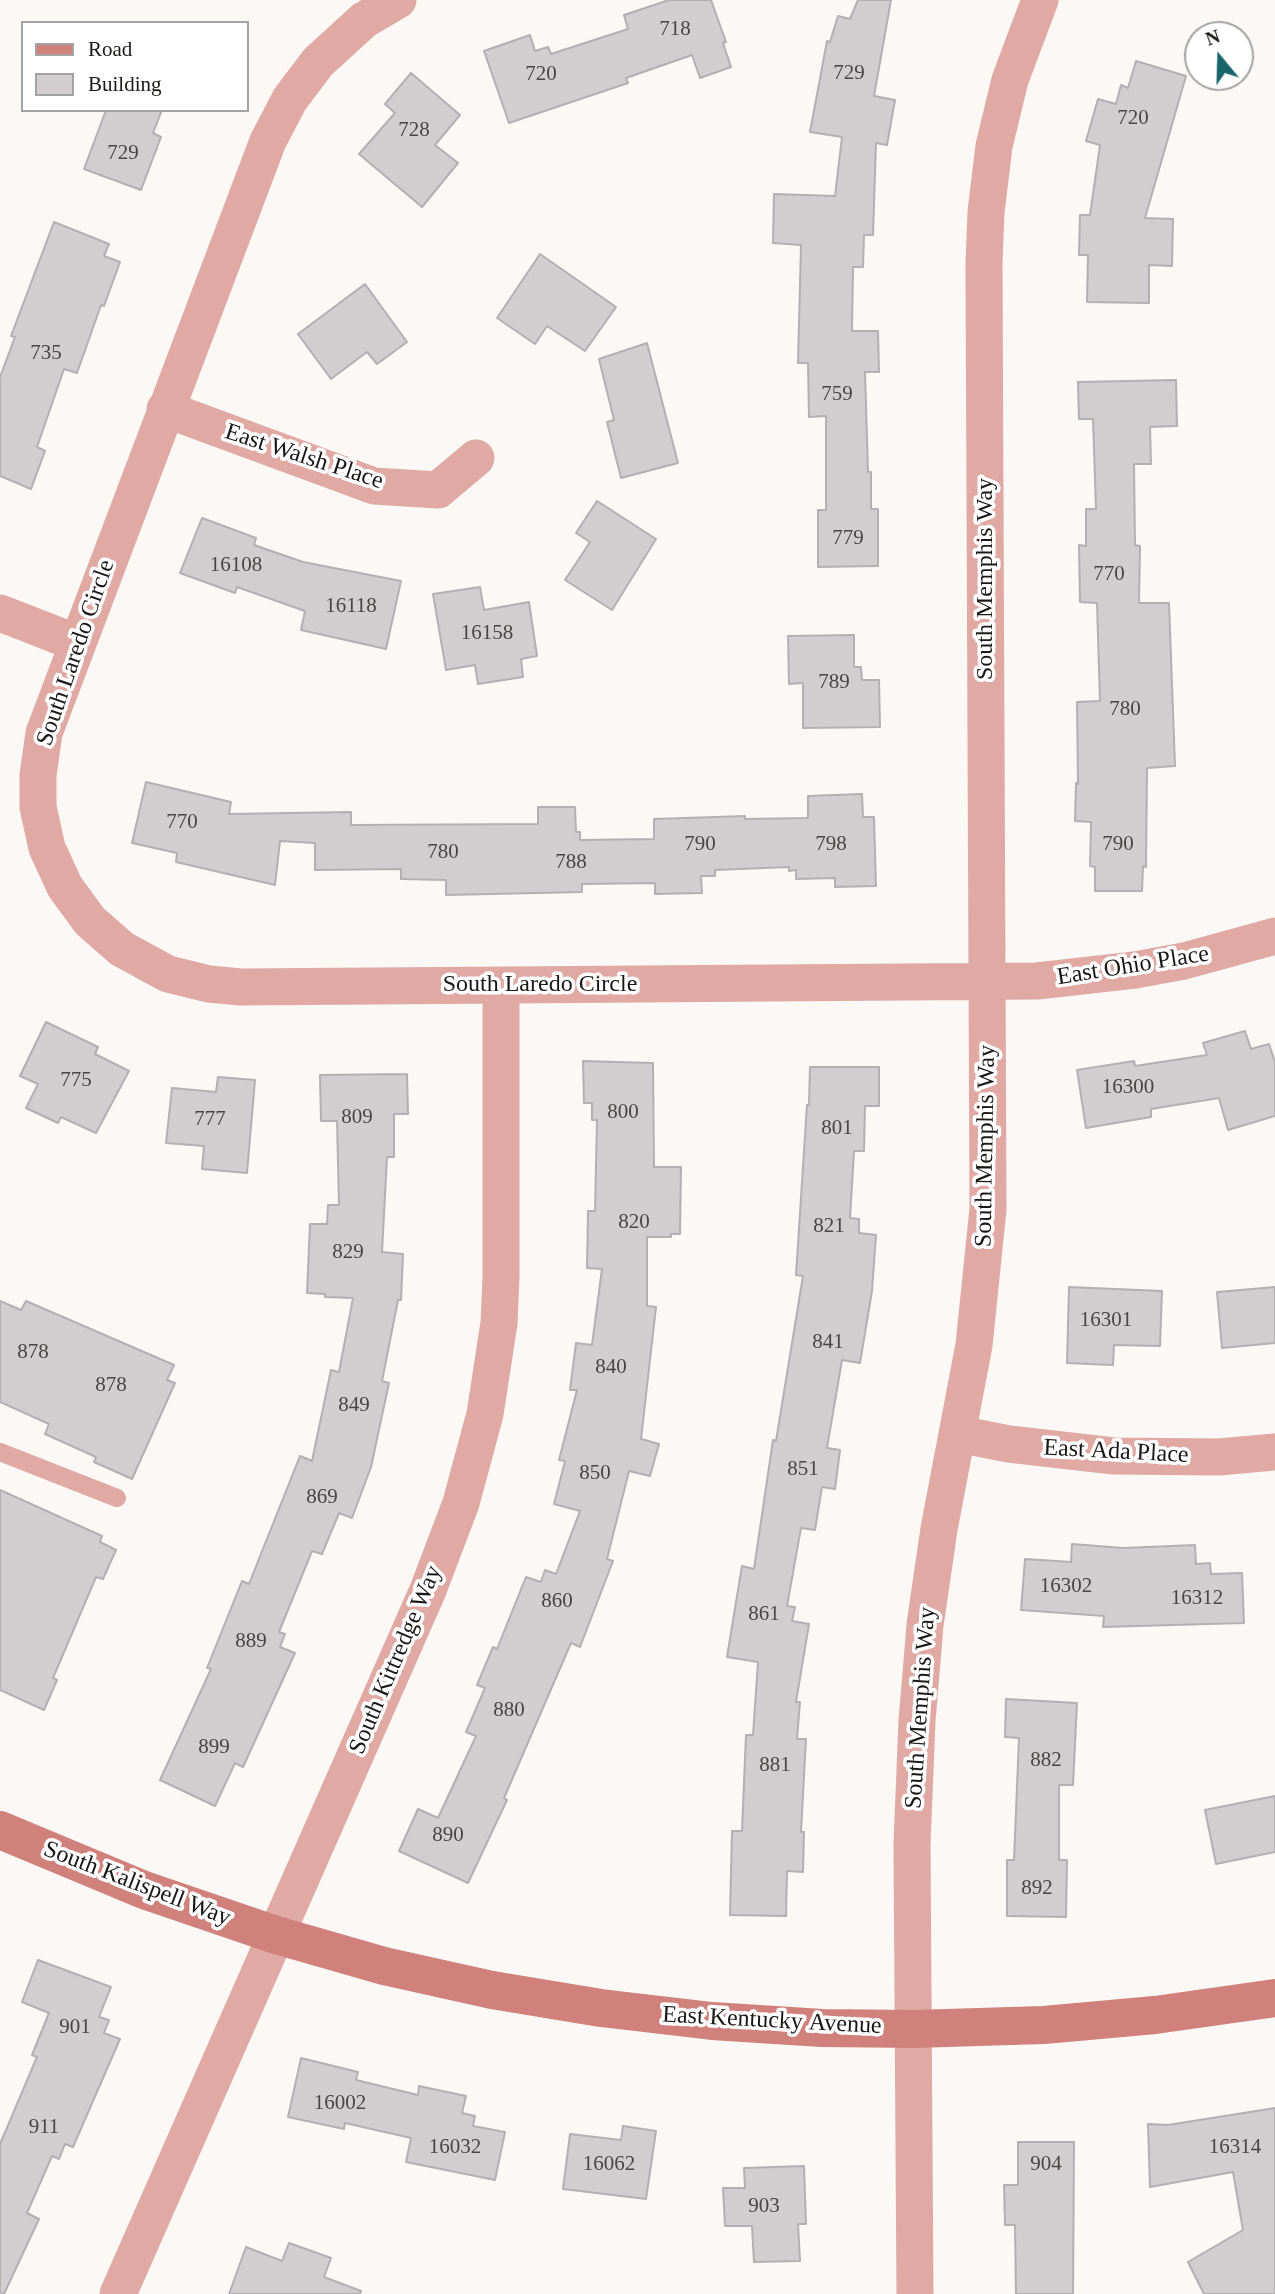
<!DOCTYPE html>
<html>
<head>
<meta charset="utf-8">
<style>
	body { margin:0 }
	#map { position:relative; width:1275px; height:2294px; overflow:hidden; background:#fbf8f5; font-family:Georgia,serif }
	canvas { display:block }
	.legend { position:absolute; left:21px; top:21px; width:228px; height:91px; box-sizing:border-box; background:#fff; border:2px solid #a3a3a2; margin:0; padding:9px 12px; list-style:none; font-size:21px; color:#191817 }
	.legend li { display:flex; align-items:center; gap:14px; height:35px }
	.legend b { width:35px; border:2px solid #a3a3a2 }
	.north { position:absolute; left:1184px; top:21px; width:70px; height:70px; box-sizing:border-box; background:#fff; border:2px solid #a3a3a2; border-radius:50%; rotate:341deg; font-size:19px; font-weight:700; line-height:28px; text-align:center; color:#191817 }
	.north::after { content:''; display:block; margin:auto; width:24px; height:32px; background:#18666b; clip-path:polygon(50% 0,100% 100%,50% 72%,0 100%) }
</style>
</head>
<body>
<div id="map">
<canvas width="1275" height="2294"></canvas>
<ul class="legend">
<li><b style="height:9px;background:#d0817b"></b>Road</li>
<li><b style="height:19px;background:#d2cecf"></b>Building</li>
</ul>
<div class="north">N</div>
</div>
<script>
const ctx = document.querySelector('canvas').getContext('2d');
ctx.lineJoin = 'round';
function fillPath(path, color) { ctx.fillStyle = color; ctx.fill(path, 'evenodd'); }
const shape = rows => new Path2D(rows.map(r => 'M' + r).join(''));
function trace(path, color, width, dash) { ctx.strokeStyle = color; ctx.lineWidth = width; ctx.lineCap = dash ? 'butt' : 'round'; ctx.setLineDash(dash || []); ctx.stroke(path); }
function write(font, color, halo, rows, align = 'center') {
  ctx.font = font + ' Georgia,serif'; ctx.lineWidth = 7; ctx.setLineDash([]); ctx.textBaseline = 'middle'; ctx.strokeStyle = halo; ctx.fillStyle = color; for (const [text, x, y, turn = 0] of rows) {
    ctx.save(); ctx.translate(x, y); ctx.rotate((+turn || 0) * Math.PI / 180); ctx.textAlign = isNaN(turn) ? turn : align; if (halo) ctx.strokeText(text, 0, 0); ctx.fillText(text, 0, 0); ctx.restore();
  }
}
const building = shape([
	[669,0,711,0,726,42,723,43,731,67,700,78,692,55,626,78,628,83,509,123,484,51,530,35,535,51,548,47,551,54,628,29,624,15,669,0],
	[858,0,891,0,874,96,895,100,887,145,876,143,873,235,864,235,863,267,853,267,852,331,878,331,879,372,865,372,868,472,871,472,871,509,878,509,878,566,818,567,818,510,826,510,826,416,809,417,808,363,798,363,801,245,773,243,774,194,835,196,842,137,810,132,827,41,830,42,838,16,850,19,858,0],
	[1136,61,1186,76,1145,218,1173,219,1172,266,1149,265,1149,303,1087,302,1088,255,1079,255,1080,215,1090,215,1100,145,1086,141,1098,99,1116,104,1121,85,1128,88,1136,61],
	[411,73,460,115,435,145,458,163,422,207,359,154,395,113,385,104,411,73],
	[106,110,162,110,153,133,161,137,141,190,84,169,106,110],
	[54,222,109,244,104,256,120,262,104,306,101,305,77,373,64,369,37,447,45,451,31,489,0,476,0,377,15,337,11,336,54,222],
	[540,254,616,307,585,351,547,326,535,344,497,318,540,254],
	[365,284,407,342,377,364,367,352,331,379,298,334,365,284],
	[647,343,678,463,621,478,607,422,614,420,599,359,647,343],
	[1176,380,1177,426,1150,427,1151,464,1134,464,1135,545,1140,546,1139,603,1169,603,1175,766,1147,768,1146,867,1143,866,1142,891,1095,891,1095,867,1090,866,1091,822,1075,821,1076,783,1078,784,1077,702,1100,701,1097,603,1080,602,1079,545,1086,546,1086,509,1096,509,1093,419,1079,419,1078,382,1176,380],
	[597,501,656,539,612,610,565,580,590,542,576,533,597,501],
	[202,518,256,538,254,545,303,562,401,581,386,649,301,630,305,611,237,587,235,593,180,573,202,518],
	[480,587,484,610,529,602,537,656,521,659,523,677,478,684,475,665,446,670,433,594,480,587],
	[854,635,854,667,861,667,862,680,879,680,880,727,803,728,803,683,789,684,788,636,854,635],
	[146,782,231,802,229,814,351,812,351,825,538,824,538,807,575,807,576,832,580,832,580,840,654,839,654,819,745,816,745,819,808,818,808,796,862,794,863,817,874,817,876,886,835,887,835,878,796,879,796,870,789,871,789,867,715,870,715,876,701,876,702,893,655,894,655,883,582,884,582,892,446,895,446,880,401,879,401,869,315,870,315,843,280,841,275,885,176,862,177,853,132,843,146,782],
	[46,1022,98,1047,95,1054,129,1071,96,1133,61,1117,58,1123,26,1108,38,1084,20,1076,46,1022],
	[1245,1031,1251,1049,1269,1044,1275,1062,1275,1116,1228,1130,1219,1098,1151,1109,1151,1117,1086,1128,1077,1070,1134,1061,1135,1066,1207,1055,1203,1043,1245,1031],
	[583,1061,653,1063,654,1167,681,1167,680,1234,671,1234,671,1237,647,1237,647,1306,656,1307,641,1439,659,1444,650,1476,629,1471,607,1559,613,1561,580,1647,571,1643,504,1798,507,1800,468,1883,399,1851,418,1809,438,1818,476,1736,466,1732,485,1688,477,1685,493,1647,497,1649,526,1577,541,1582,545,1570,556,1574,580,1511,554,1504,565,1461,559,1460,577,1390,570,1390,576,1343,592,1345,602,1269,587,1268,588,1211,595,1211,597,1120,592,1120,592,1103,584,1103,583,1061],
	[810,1067,879,1067,879,1106,865,1106,864,1151,854,1151,850,1218,859,1219,859,1233,876,1235,872,1291,860,1363,842,1360,827,1448,840,1450,835,1489,822,1487,815,1530,801,1528,787,1606,795,1607,792,1621,809,1624,796,1702,800,1702,797,1739,806,1739,801,1832,804,1832,803,1872,787,1871,786,1916,730,1915,732,1831,742,1831,746,1735,753,1735,758,1662,727,1657,742,1566,754,1569,773,1440,776,1441,803,1276,796,1275,807,1105,809,1105,810,1067],
	[407,1074,408,1114,394,1114,394,1157,387,1157,382,1252,403,1254,401,1300,398,1300,382,1381,389,1383,371,1467,352,1518,339,1513,322,1554,312,1551,279,1632,285,1634,280,1647,295,1653,243,1767,235,1763,215,1806,160,1780,211,1669,207,1668,242,1581,249,1584,300,1456,312,1461,331,1370,339,1372,353,1298,325,1297,325,1294,307,1293,310,1224,327,1224,328,1205,339,1205,337,1121,321,1121,320,1075,407,1074],
	[218,1077,255,1080,247,1173,202,1169,204,1146,166,1143,172,1088,216,1092,218,1077],
	[1069,1287,1162,1291,1160,1346,1114,1345,1113,1365,1067,1363,1069,1287],
	[1275,1287,1275,1343,1222,1348,1217,1292,1275,1287],
	[0,1301,21,1310,26,1301,174,1365,167,1380,175,1383,132,1479,94,1462,96,1457,45,1434,49,1424,0,1402,0,1301],
	[0,1490,102,1536,100,1542,116,1550,103,1579,96,1577,53,1678,57,1680,44,1710,0,1690,0,1490],
	[1072,1544,1123,1548,1195,1545,1196,1564,1210,1563,1211,1574,1242,1573,1244,1623,1103,1627,1104,1616,1021,1610,1025,1559,1071,1562,1072,1544],
	[1006,1699,1077,1703,1073,1785,1059,1785,1059,1860,1067,1860,1066,1917,1007,1916,1007,1860,1014,1860,1019,1738,1005,1737,1006,1699],
	[1275,1796,1275,1852,1216,1864,1205,1810,1275,1796],
	[38,1960,111,1987,99,2017,109,2020,104,2033,120,2039,73,2147,65,2144,59,2159,52,2156,27,2213,39,2219,4,2294,0,2294,0,2144,37,2057,32,2055,49,2013,22,2002,38,1960],
	[301,2058,358,2072,356,2080,418,2095,419,2086,466,2096,462,2113,475,2116,473,2126,505,2132,495,2180,406,2162,411,2138,345,2123,344,2129,288,2117,301,2058],
	[1275,2108,1275,2294,1204,2294,1188,2262,1243,2230,1233,2172,1150,2187,1148,2124,1168,2125,1275,2108],
	[623,2126,656,2131,646,2199,563,2189,570,2134,621,2140,623,2126],
	[1018,2142,1074,2142,1073,2294,1016,2294,1015,2225,1005,2225,1004,2185,1018,2185,1018,2142],
	[804,2166,806,2224,798,2224,800,2261,754,2262,752,2226,725,2226,723,2188,745,2188,744,2168,804,2166],
	[289,2243,331,2258,324,2277,361,2291,360,2294,229,2294,246,2247,282,2261,289,2243]
]);
fillPath(building, '#d2cecf');
trace(building, '#b4afb1', 2);
trace(shape([
	[0,1452,117,1498]
]), '#e0a9a4', 18);
trace(shape([
	[398,0,364,20,318,62,290,99,268,141,44,733,38,775,38,807,47,848,65,887,90,921,122,949,168,974,209,984,241,987,1037,981,1135,970,1184,961,1275,936],
	[165,409,374,486,438,490,476,458],
	[0,613,77,643],
	[958,1434,1009,1444,1114,1456,1219,1457,1275,1452],
	[118,2294,428,1590,461,1503,485,1414,499,1323,501,1277,501,986],
	[915,2294,912,1844,917,1721,925,1625,939,1529,974,1345,988,1209,984,263,986,212,994,146,1010,80,1040,0]
]), '#e0a9a4', 37);
trace(shape([
	[0,1830,144,1890,276,1935,384,1966,492,1990,601,2008,712,2021,822,2028,914,2029,1044,2025,1155,2015,1275,1998]
]), '#d0817b', 38);
write('21px', '#474645', null, [
	["718",675,29],
	["729",849,73],
	["720",541,74],
	["720",1133,118],
	["728",414,130],
	["729",123,153],
	["735",46,353],
	["759",837,394],
	["779",848,538],
	["16108",236,565],
	["770",1109,574],
	["16118",351,606],
	["16158",487,633],
	["789",834,682],
	["780",1125,709],
	["770",182,822],
	["790",700,844],
	["798",831,844],
	["790",1118,844],
	["780",443,852],
	["788",571,862],
	["775",76,1080],
	["16300",1128,1087],
	["800",623,1112],
	["809",357,1117],
	["777",210,1119],
	["801",837,1128],
	["820",634,1222],
	["821",829,1226],
	["829",348,1252],
	["16301",1106,1320],
	["841",828,1342],
	["878",33,1352],
	["840",611,1367],
	["878",111,1385],
	["849",354,1405],
	["851",803,1469],
	["850",595,1473],
	["869",322,1497],
	["16302",1066,1586],
	["16312",1197,1598],
	["860",557,1601],
	["861",764,1614],
	["889",251,1641],
	["880",509,1710],
	["899",214,1747],
	["882",1046,1760],
	["881",775,1765],
	["890",448,1835],
	["892",1037,1888],
	["901",75,2027],
	["16002",340,2103],
	["911",44,2127],
	["16032",455,2147],
	["16314",1235,2147],
	["16062",609,2164],
	["904",1046,2164],
	["903",764,2206]
]);
write('24px', '#191817', '#fff', [
	["East Walsh Place",304,457,18],
	["South Memphis Way",986,579,-90],
	["South Laredo Circle",76,653,-71],
	["East Ohio Place",1133,966,-9],
	["South Laredo Circle",540,985],
	["South Memphis Way",986,1146,-89],
	["East Ada Place",1116,1452,3],
	["South Kittredge Way",396,1660,-67],
	["South Memphis Way",921,1708,-86],
	["South Kalispell Way",137,1884,21],
	["East Kentucky Avenue",772,2021,3]
]);
</script>
</body>
</html>
